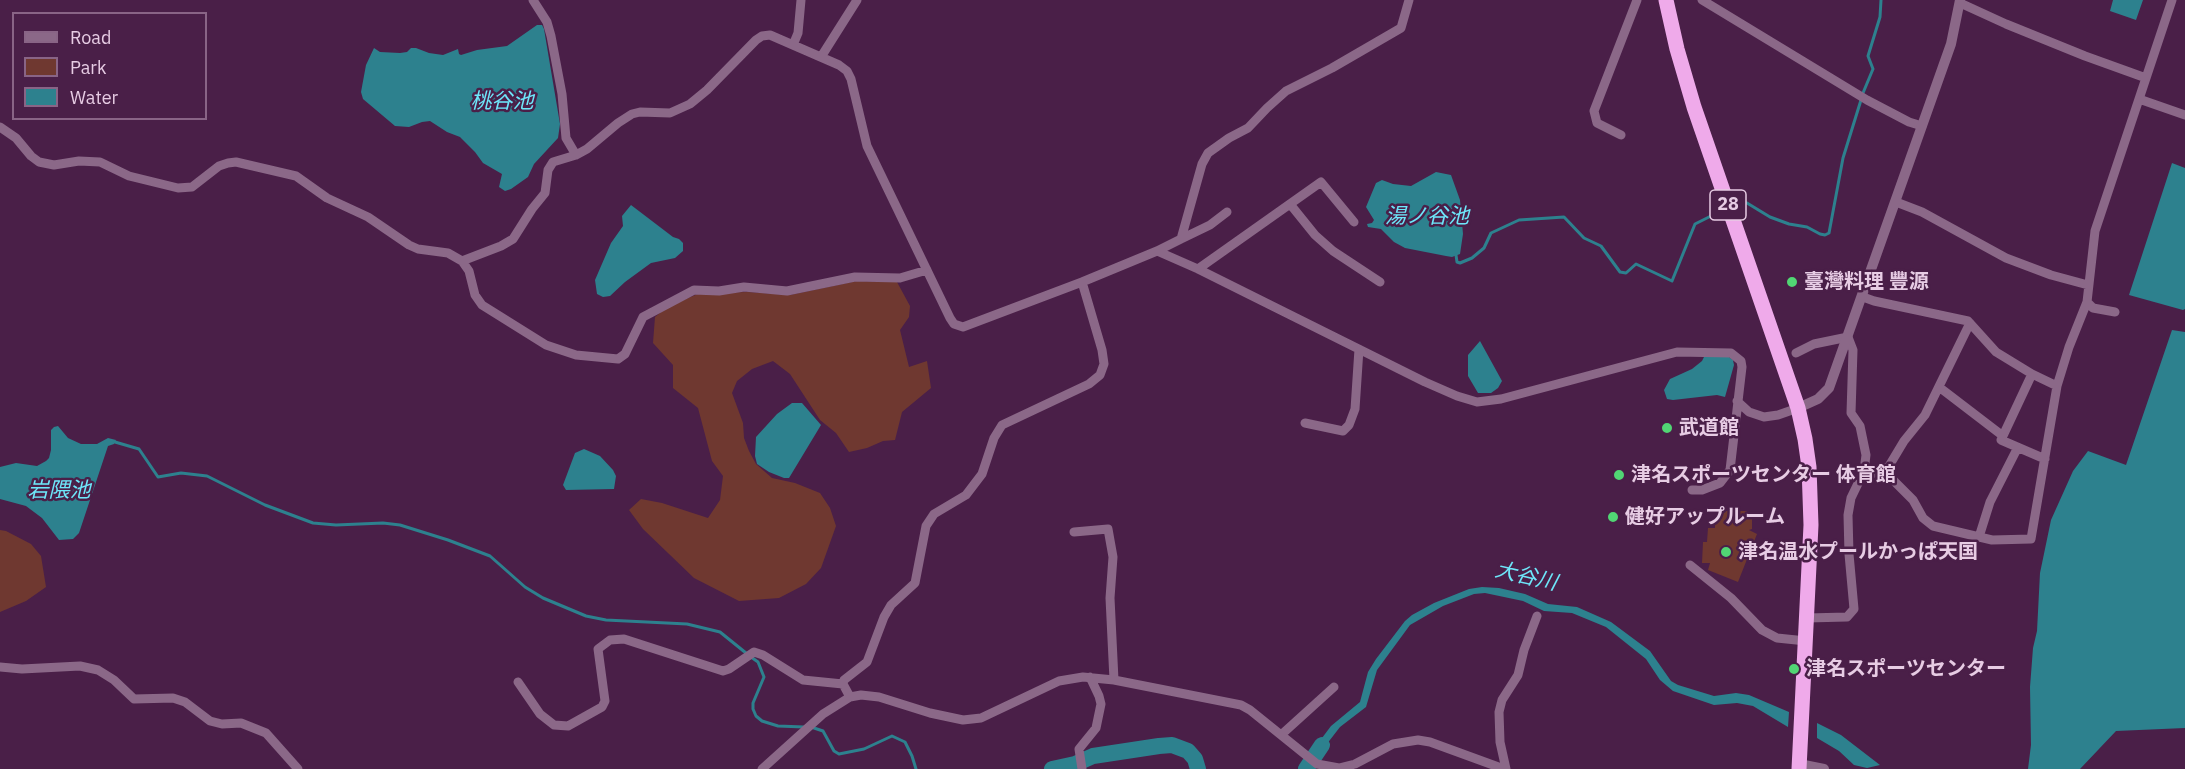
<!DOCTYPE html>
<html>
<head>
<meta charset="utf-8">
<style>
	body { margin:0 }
	#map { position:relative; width:2185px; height:769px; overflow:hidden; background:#4a1f48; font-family:"IBM Plex Sans",sans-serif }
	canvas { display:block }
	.legend { position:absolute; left:12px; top:12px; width:195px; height:108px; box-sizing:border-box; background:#4a1f48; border:2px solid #896486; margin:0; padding:8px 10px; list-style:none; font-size:18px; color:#e7cce4 }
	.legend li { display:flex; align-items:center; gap:12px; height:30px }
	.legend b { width:30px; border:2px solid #896486 }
</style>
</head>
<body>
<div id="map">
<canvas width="2185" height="769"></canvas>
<ul class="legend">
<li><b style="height:8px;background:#8b6888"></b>Road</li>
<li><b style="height:16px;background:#6f3830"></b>Park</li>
<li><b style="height:16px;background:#2d818e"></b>Water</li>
</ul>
</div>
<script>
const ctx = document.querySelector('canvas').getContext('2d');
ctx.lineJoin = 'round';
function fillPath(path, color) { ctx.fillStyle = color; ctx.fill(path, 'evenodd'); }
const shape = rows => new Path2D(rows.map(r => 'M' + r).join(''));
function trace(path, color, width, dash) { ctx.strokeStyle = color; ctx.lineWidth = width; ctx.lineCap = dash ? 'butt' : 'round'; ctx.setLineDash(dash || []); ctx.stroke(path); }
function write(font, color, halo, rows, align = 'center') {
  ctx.font = font + ' "IBM Plex Sans","Noto Sans JP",sans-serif'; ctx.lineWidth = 5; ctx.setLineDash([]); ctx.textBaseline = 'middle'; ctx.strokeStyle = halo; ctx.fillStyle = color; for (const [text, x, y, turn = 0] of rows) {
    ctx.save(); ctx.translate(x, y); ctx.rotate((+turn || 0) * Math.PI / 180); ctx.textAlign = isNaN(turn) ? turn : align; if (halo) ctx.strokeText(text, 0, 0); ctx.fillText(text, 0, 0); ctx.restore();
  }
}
fillPath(shape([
	[857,281,897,282,910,306,909,317,900,330,909,367,927,361,931,388,902,412,895,440,883,441,867,448,849,452,836,433,820,420,790,374,773,361,752,369,737,381,732,393,743,423,744,438,749,451,756,464,772,478,795,483,820,493,830,508,836,526,821,568,806,584,779,598,739,601,694,578,643,529,629,510,641,499,662,503,708,518,720,500,723,476,712,461,698,408,673,388,673,365,653,343,655,317,667,307,700,293,748,292,790,295],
	[1731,507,1738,508,1738,511,1747,511,1748,516,1752,516,1752,529,1749,530,1757,534,1738,582,1708,570,1710,563,1702,563,1703,542,1707,542,1708,528,1715,528,1715,519,1722,519,1723,511,1731,511],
	[0,530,6,531,31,544,41,556,46,587,26,601,0,612]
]), '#6f3830');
fillPath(shape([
	[2113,0,2143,0,2136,20,2110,11],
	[537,25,542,25,544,29,560,124,558,138,534,164,528,177,511,189,505,191,499,187,502,174,483,163,475,152,460,137,447,132,430,121,422,122,409,127,395,126,363,99,361,92,366,65,374,48,380,52,400,53,407,52,411,48,416,48,429,53,443,55,458,49,459,54,461,55,477,50,507,46],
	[2172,163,2185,168,2185,309,2183,310,2129,295],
	[1436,172,1451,175,1460,200,1463,234,1460,254,1452,257,1446,256,1405,248,1394,242,1381,229,1368,227,1367,224,1372,223,1374,220,1366,207,1376,183,1382,180,1393,184,1411,186],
	[631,205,673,237,679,239,683,243,683,251,675,258,651,263,625,282,610,296,603,297,597,294,595,280,611,243,623,226,622,216],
	[2172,330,2185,332,2185,728,2116,731,2080,769,2028,769,2031,745,2030,687,2033,648,2037,631,2040,573,2051,520,2073,471,2088,451,2126,465],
	[1480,341,1502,381,1498,388,1491,393,1478,393,1468,376,1468,355],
	[1704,357,1729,357,1733,360,1734,365,1725,397,1717,395,1673,400,1667,399,1664,390,1670,379,1692,369,1702,361],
	[792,403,802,403,821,425,789,478,784,478,769,472,757,464,755,456,756,437,777,414],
	[58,426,68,438,81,444,97,444,108,438,116,440,114,444,108,446,79,533,73,539,59,540,42,518,26,506,0,499,0,467,16,463,37,466,46,461,49,458,51,450,51,430,54,427],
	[584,449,600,456,613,470,616,476,614,489,566,490,563,485,575,453],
	[1482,587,1499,588,1525,594,1548,604,1577,607,1611,622,1650,651,1671,681,1678,685,1714,696,1736,693,1749,695,1789,712,1788,727,1753,706,1737,703,1714,705,1673,691,1660,680,1646,659,1606,627,1572,613,1544,611,1523,601,1485,593,1474,594,1443,606,1410,625,1377,670,1366,707,1340,727,1316,758,1310,754,1331,726,1360,702,1368,672,1376,659,1405,621,1412,615,1434,603,1469,589],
	[1817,723,1841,735,1880,765,1867,768,1854,765,1839,751,1817,738]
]), '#2d818e');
trace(shape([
	[1863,93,1873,69,1868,56,1880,17,1881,0],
	[1737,204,1741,202,1747,203,1770,217,1789,224,1807,227,1820,234,1825,235,1829,233,1843,158,1861,100],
	[1456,255,1457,262,1460,263,1472,258,1484,248,1491,233,1519,220,1564,217,1584,238,1601,246,1620,272,1626,273,1636,264,1672,281,1695,224,1719,212],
	[115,442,139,449,158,477,181,473,207,476,265,505,313,523,336,525,383,523,400,525,448,540,490,556,525,587,543,598,586,616,606,620,687,624,720,632,746,653],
	[751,657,758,662,764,677,753,703,753,709,756,716,762,721,778,726,804,727],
	[811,727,823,731,834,751,839,754,864,749,892,736,905,742,912,756,916,769]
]), '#2d818e', 3);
trace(shape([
	[1052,769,1075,764,1093,756,1159,746,1172,745,1188,751,1195,759,1198,769],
	[1306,769,1322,745]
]), '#2d818e', 16);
trace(shape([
	[533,0,547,22,551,36,562,94,566,138,576,155],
	[1702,0,1867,100,1909,122,1922,126],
	[1960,3,2006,24,2085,56,2146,78],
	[793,45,798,33,801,0],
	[821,57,857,0],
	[2139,99,2185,115],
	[0,127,16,138,31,156,39,162,54,165,79,161,100,162,129,176,178,188,192,187,219,166,228,163,236,162,296,176,327,198,368,217,409,245,418,249,448,253,462,261,469,271,475,295,482,305,546,345,576,355,618,359,625,354,643,317,694,290,719,291,744,287,787,291,855,277,900,278,927,270],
	[1621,135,1597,123,1594,111,1637,0],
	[1896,202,1922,212,2006,258,2051,275,2088,285],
	[1290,204,1315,235,1333,251,1380,282],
	[1181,239,1210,225,1227,212],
	[1157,251,1198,269,1425,382,1457,396,1477,402,1501,399,1677,352,1731,353,1741,361,1742,367,1730,470,1720,483,1702,490,1692,490],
	[462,261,501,246,513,239,532,209,545,193,548,170,553,162,576,155,587,149,618,123,632,114,640,112,670,113,690,104,707,90,756,40,762,36,770,35,839,65,847,71,851,79,867,146,950,318,954,324,963,327,1082,282,1157,251,1181,239,1202,164,1208,153,1229,138,1248,128,1267,108,1286,91,1332,68,1401,28,1409,0],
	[1198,269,1321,182,1354,222],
	[1863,297,1874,301,1968,321,1996,352,2032,374,2057,386],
	[2115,312,2093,308,2087,302,2095,231,2172,0],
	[1796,353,1814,344,1848,337,1853,350,1851,413,1860,426,1866,455,1864,471,1851,498,1848,515,1849,554,1854,609,1847,617,1807,618],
	[2032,374,2001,440,2045,459],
	[1939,387,2003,436],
	[1737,401,1749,412,1764,417,1778,415,1798,408],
	[1305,423,1343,431,1349,425,1355,409,1359,349],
	[1886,468,1894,481,1913,500,1923,518,1933,526,1992,540,2031,539,2057,386,2069,347,2087,302],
	[1861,479,1889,466,1904,441,1925,415,1970,323],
	[1074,532,1108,529,1113,557,1110,598,1114,680],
	[1979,537,1990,502,2017,449],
	[1690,565,1731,598,1762,630,1777,638,1806,641],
	[0,667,22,669,80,666,98,670,114,680,134,699,173,698,185,702,210,721,222,724,241,723,266,733,298,769],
	[518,682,540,714,554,725,568,726,602,707,605,701,598,649,610,640,624,639,723,671,729,669,754,652,763,655,803,680,843,684],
	[850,697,843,684,844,680,867,662,884,617,891,605,915,583,926,526,934,514,966,495,982,474,994,438,1002,425,1089,384,1100,375,1104,364,1102,350,1082,282],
	[1281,735,1334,687],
	[762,769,823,714,850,697,861,695,879,697,930,713,963,720,981,718,1059,681,1083,677,1114,680,1241,705,1250,710,1317,764,1339,768,1355,764,1393,744,1418,740,1430,742,1504,769],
	[1082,769,1079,749,1096,728,1101,704,1099,696,1090,677],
	[1506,769,1500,742,1499,712,1502,700,1518,675,1524,650,1537,616]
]), '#8b6888', 9);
trace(shape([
	[1798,408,1818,399,1829,388,1951,44,1960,0],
	[1799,764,1824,769]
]), '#8b6888', 10);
trace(shape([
	[1666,0,1677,49,1694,107,1798,408,1805,439,1809,467,1811,525,1799,769]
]), '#efaaea', 15);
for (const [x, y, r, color] of [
	[1792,282,6,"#51d674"],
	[1667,428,6,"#51d674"],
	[1619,475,6,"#51d674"],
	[1613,517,6,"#51d674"],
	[1726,552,6,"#51d674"],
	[1794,669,6,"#51d674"]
]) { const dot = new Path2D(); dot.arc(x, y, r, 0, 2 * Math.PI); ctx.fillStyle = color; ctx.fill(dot); trace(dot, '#4a1f48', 2); }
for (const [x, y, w] of [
	[1728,205,36]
]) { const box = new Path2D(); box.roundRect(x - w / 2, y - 15, w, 30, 4.5); ctx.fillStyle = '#4a1f48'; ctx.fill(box); trace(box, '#e7cce4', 1.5); }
write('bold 18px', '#e7cce4', null, [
	["28",1728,205]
]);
write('bold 20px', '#e7cce4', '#4a1f48', [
	["臺灣料理 豐源",1804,282],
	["武道館",1679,428],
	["津名スポーツセンター 体育館",1631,475],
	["健好アップルーム",1625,517],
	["津名温水プールかっぱ天国",1738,552],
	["津名スポーツセンター",1806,669]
], 'left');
write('italic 21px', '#6ee7fa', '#4a1f48', [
	["桃谷池",502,102],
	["湯ノ谷池",1427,217],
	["岩隈池",59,491],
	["大谷川",1526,577,13]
]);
</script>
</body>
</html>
